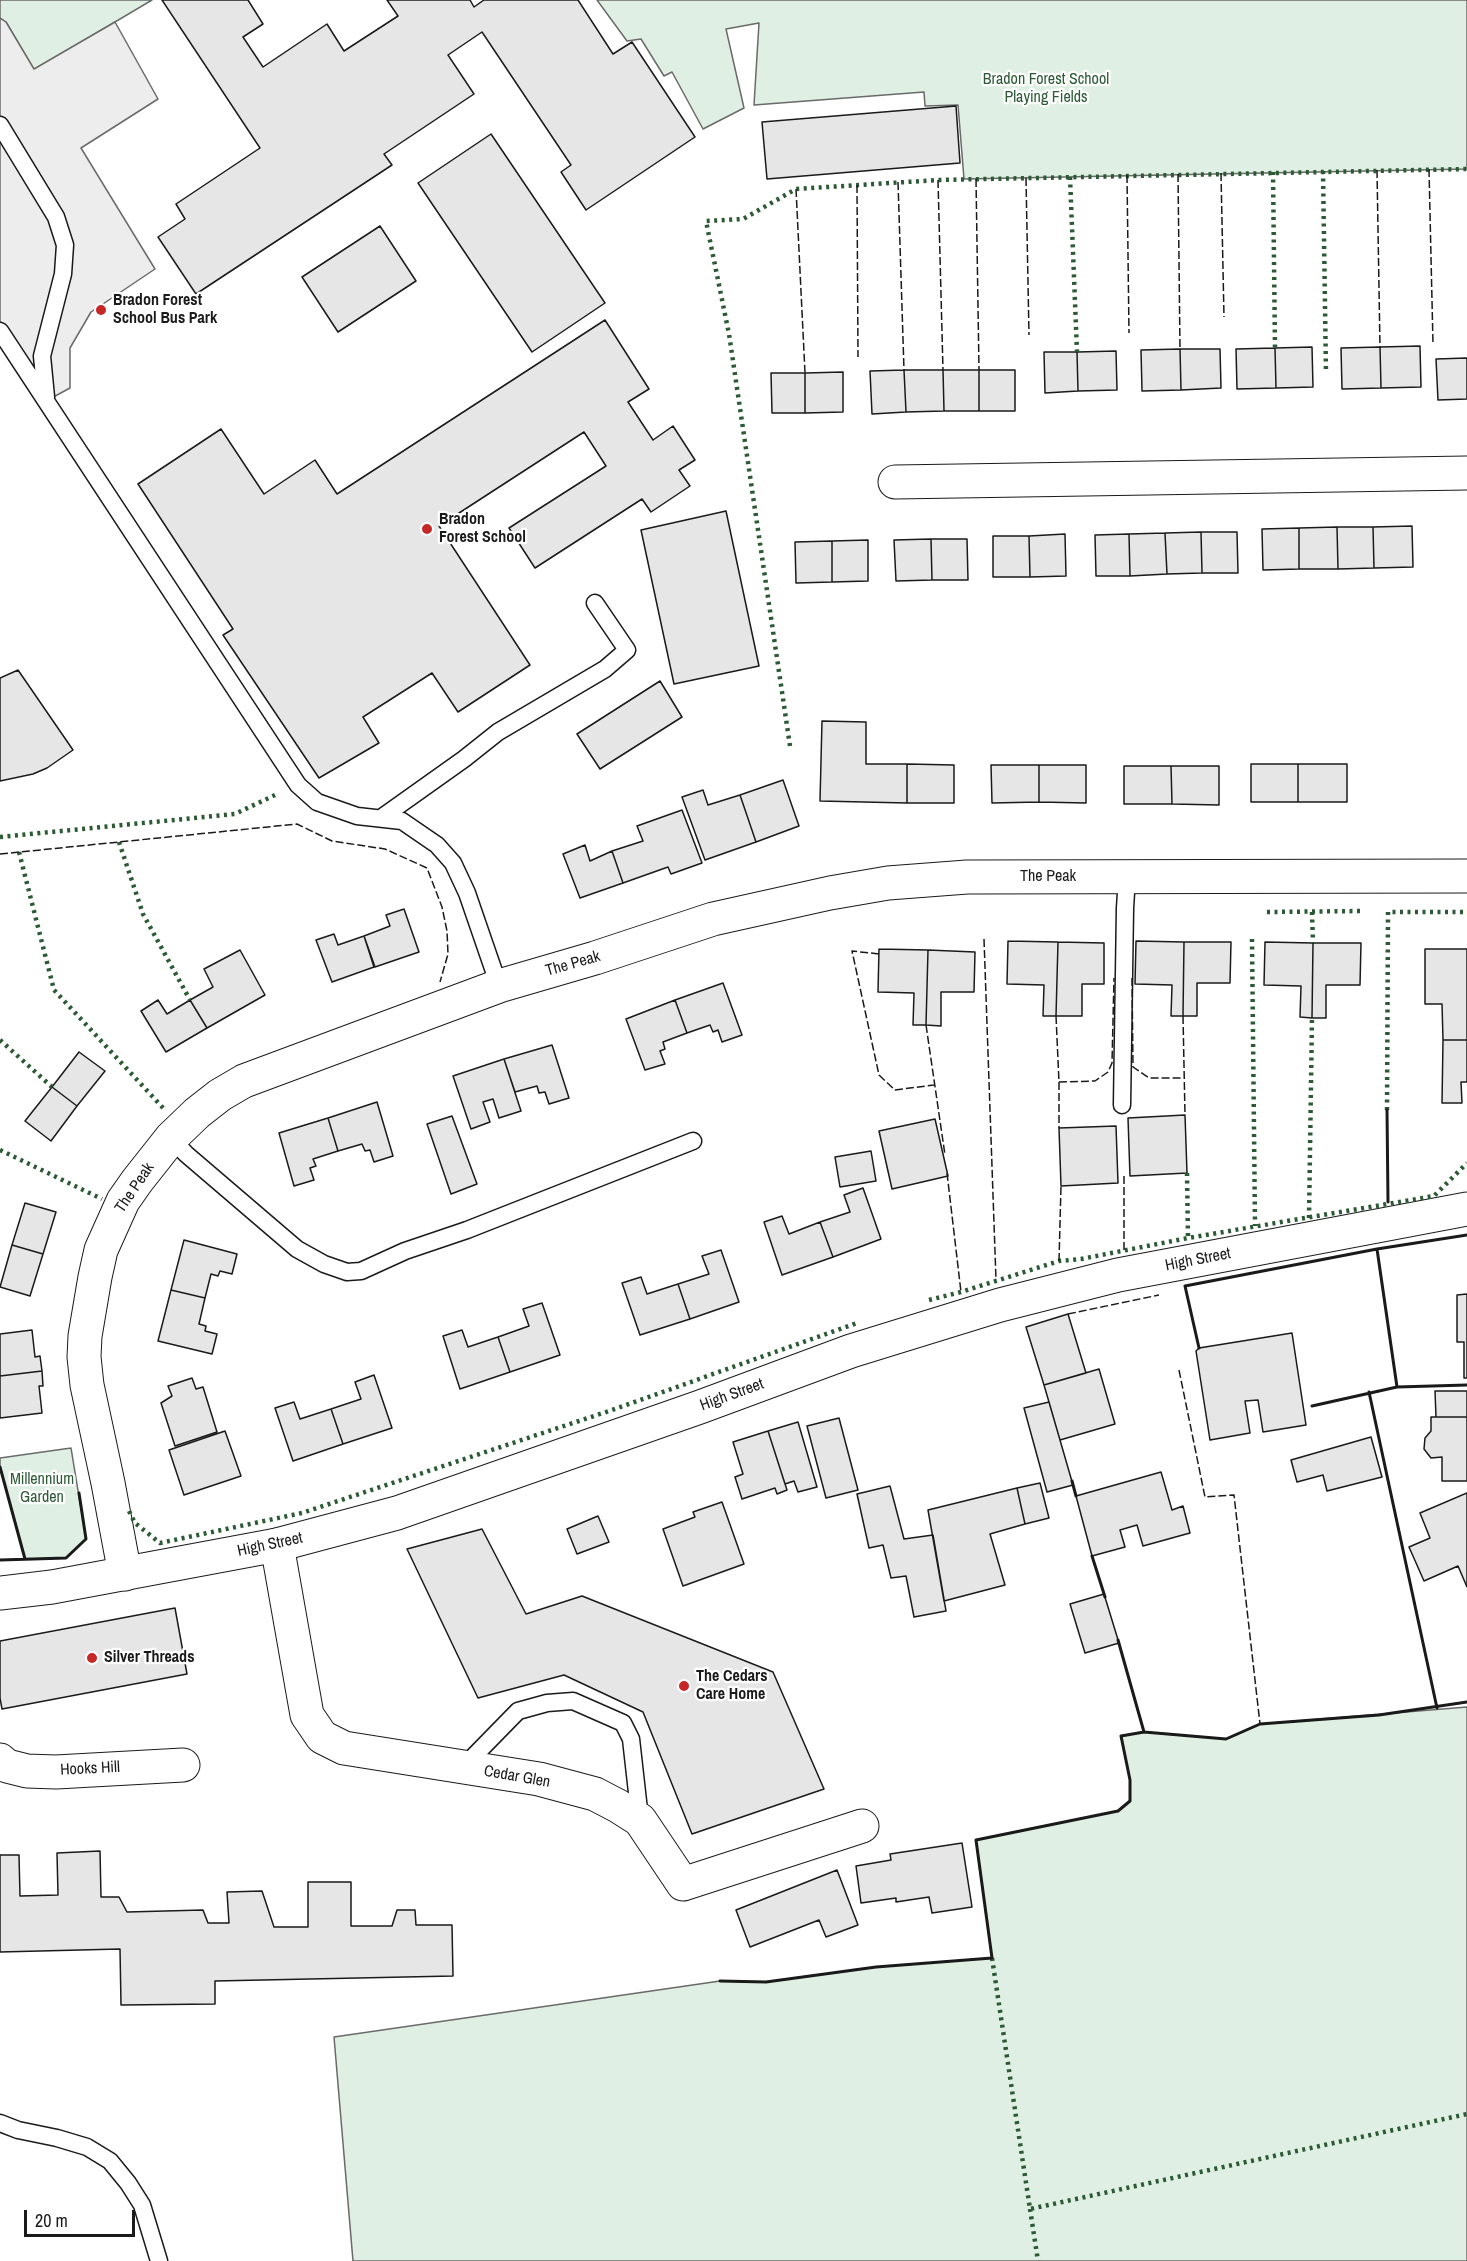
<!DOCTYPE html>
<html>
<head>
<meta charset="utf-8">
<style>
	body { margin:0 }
	#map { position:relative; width:1467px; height:2261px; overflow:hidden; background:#fff; font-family:"Archivo Narrow",sans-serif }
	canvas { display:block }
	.scale { position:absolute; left:24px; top:2210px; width:111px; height:27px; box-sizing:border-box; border:3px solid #1a1a1a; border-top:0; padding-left:8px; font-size:18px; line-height:21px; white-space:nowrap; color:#1a1a1a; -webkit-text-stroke:4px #fff; paint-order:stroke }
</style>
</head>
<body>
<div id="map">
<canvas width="1467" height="2261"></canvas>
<div class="scale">20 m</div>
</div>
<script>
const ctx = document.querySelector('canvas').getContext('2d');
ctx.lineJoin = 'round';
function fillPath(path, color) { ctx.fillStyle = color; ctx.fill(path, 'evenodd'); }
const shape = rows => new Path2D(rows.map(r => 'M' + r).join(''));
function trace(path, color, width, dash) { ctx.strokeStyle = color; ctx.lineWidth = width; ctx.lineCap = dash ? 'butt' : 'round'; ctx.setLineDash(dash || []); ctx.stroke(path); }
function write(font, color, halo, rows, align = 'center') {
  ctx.font = font + ' "Archivo Narrow",sans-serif'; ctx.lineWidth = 4.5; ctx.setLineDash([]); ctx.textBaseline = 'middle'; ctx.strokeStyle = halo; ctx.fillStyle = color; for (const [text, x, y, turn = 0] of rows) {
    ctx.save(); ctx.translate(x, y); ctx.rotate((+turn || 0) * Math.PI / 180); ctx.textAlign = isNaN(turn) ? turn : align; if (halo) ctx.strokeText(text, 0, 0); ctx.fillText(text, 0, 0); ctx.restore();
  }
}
const green = shape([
	[0,0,152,0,34,70,6,22,0,18,0,0],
	[597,0,1467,0,1467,169,964,179,958,105,925,106,924,92,754,105,759,23,726,29,744,108,703,129,672,72,664,76,641,39,627,41,597,0],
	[71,1448,86,1539,66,1558,25,1559,0,1467,0,1458,71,1448],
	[1467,1707,1467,2261,353,2261,334,2037,720,1981,766,1982,876,1967,992,1958,976,1840,1118,1811,1130,1801,1130,1780,1121,1736,1144,1732,1226,1739,1260,1724,1467,1707]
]);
fillPath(green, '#e0efe3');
trace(green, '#6a6a6a', 1.5);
const parking = shape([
	[0,18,6,22,34,69,115,22,158,99,81,148,155,269,91,312,70,348,70,388,46,401,0,331,0,18]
]);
fillPath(parking, '#ededed');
trace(parking, '#6a6a6a', 1.5);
const building = shape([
	[162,0,248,0,263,24,243,37,263,67,327,24,344,51,398,16,387,0,470,0,474,7,484,0,578,0,613,54,632,42,695,137,586,210,561,172,571,165,482,32,448,55,474,94,384,154,392,165,196,294,158,237,185,219,176,204,260,148,162,0],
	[956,106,960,163,767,179,762,122,956,106],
	[491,134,605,303,532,352,418,183,491,134],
	[380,226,416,281,338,332,302,277,380,226],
	[605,320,649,389,628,402,653,440,673,426,695,460,679,470,690,486,651,512,642,499,535,568,509,528,606,466,584,432,439,526,530,665,458,712,432,673,363,717,379,743,319,778,223,635,233,629,138,484,221,429,264,494,315,460,337,494,605,320],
	[1420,346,1421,387,1381,388,1380,347,1420,346],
	[1312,347,1313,387,1276,388,1275,348,1312,347],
	[1380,347,1381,388,1342,389,1341,348,1380,347],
	[1275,348,1276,388,1237,389,1236,349,1275,348],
	[1180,349,1181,390,1142,391,1141,350,1180,349],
	[1180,349,1220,349,1221,388,1181,390,1180,349],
	[1116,351,1117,390,1078,391,1077,352,1116,351],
	[1044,352,1077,352,1078,391,1045,393,1044,352],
	[1467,358,1467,399,1438,400,1436,359,1467,358],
	[904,370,906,412,872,414,870,371,904,370],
	[904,370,943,370,944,411,906,412,904,370],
	[943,370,979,370,979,411,944,411,943,370],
	[979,370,1015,370,1015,411,979,411,979,370],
	[843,372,843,412,805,413,805,373,843,372],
	[771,373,805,373,805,413,772,413,771,373],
	[726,511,759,666,674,684,641,530,726,511],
	[1412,526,1413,567,1374,568,1373,527,1412,526],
	[1337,527,1373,527,1374,568,1338,569,1337,527],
	[1337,527,1338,569,1299,569,1299,528,1337,527],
	[1299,528,1299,569,1263,570,1262,529,1299,528],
	[1201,532,1237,532,1238,573,1202,573,1201,532],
	[1201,532,1202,573,1167,574,1165,533,1201,532],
	[1165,533,1167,574,1130,576,1129,534,1165,533],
	[1065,534,1066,576,1030,577,1029,536,1065,534],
	[1129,534,1130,576,1096,576,1095,535,1129,534],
	[993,536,1029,536,1030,577,993,577,993,536],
	[931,539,967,539,968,580,932,580,931,539],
	[931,539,932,580,896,581,894,540,931,539],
	[868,540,868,581,832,582,832,541,868,540],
	[832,541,832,582,796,583,795,542,832,541],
	[18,670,73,750,47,768,33,774,0,781,0,678,18,670],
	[660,681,682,717,600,769,577,734,660,681],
	[822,721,866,722,866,764,907,764,907,803,820,801,822,721],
	[907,764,954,765,954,803,907,803,907,764],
	[1251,764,1298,764,1298,802,1251,802,1251,764],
	[1298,764,1347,764,1347,802,1298,802,1298,764],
	[991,765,1039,765,1039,802,992,803,991,765],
	[1039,765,1086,765,1086,803,1039,802,1039,765],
	[1124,766,1171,766,1172,804,1124,804,1124,766],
	[1171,766,1219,766,1219,805,1172,804,1171,766],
	[783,780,799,826,756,842,740,795,783,780],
	[703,790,708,805,740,795,756,842,705,860,682,797,703,790],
	[682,810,702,863,671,874,668,867,623,883,612,851,643,841,637,826,682,810],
	[585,845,590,861,612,851,623,883,580,898,563,854,585,845],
	[404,909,419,952,375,967,364,936,390,926,386,915,404,909],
	[334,934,338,945,364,936,374,967,332,982,316,940,334,934],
	[1008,941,1058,942,1056,1016,1043,1016,1044,985,1007,984,1008,941],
	[1136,941,1184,942,1183,1016,1171,1016,1172,985,1135,984,1136,941],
	[1058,942,1104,943,1104,984,1082,984,1082,1016,1056,1016,1058,942],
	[1184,942,1231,942,1230,983,1197,983,1197,1016,1183,1016,1184,942],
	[1265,942,1313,943,1312,1018,1300,1017,1301,986,1264,985,1265,942],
	[1313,943,1361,943,1360,985,1326,985,1326,1018,1312,1018,1313,943],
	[879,949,928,950,926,1025,913,1025,914,993,878,992,879,949],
	[1425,949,1467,949,1467,1040,1443,1040,1442,1004,1425,1004,1425,949],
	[240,950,265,995,207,1028,190,1000,213,987,204,969,240,950],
	[928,950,975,952,974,992,941,992,941,1026,926,1025,928,950],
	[723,983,742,1035,722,1042,718,1030,713,1032,710,1025,687,1033,675,1000,723,983],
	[158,1000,167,1014,190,1000,207,1028,166,1052,141,1011,158,1000],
	[675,1000,687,1033,663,1042,665,1049,660,1051,665,1064,645,1070,626,1019,675,1000],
	[1443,1040,1467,1040,1467,1082,1461,1082,1462,1103,1442,1103,1443,1040],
	[552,1045,569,1098,549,1104,545,1092,539,1093,537,1086,515,1092,504,1059,552,1045],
	[79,1052,105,1071,77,1106,52,1087,79,1052],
	[504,1059,521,1111,499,1118,493,1099,483,1102,490,1122,471,1129,453,1076,504,1059],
	[52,1087,77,1106,51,1141,25,1121,52,1087],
	[377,1102,393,1156,374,1162,370,1150,365,1151,362,1144,338,1151,328,1118,377,1102],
	[1185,1115,1187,1173,1130,1176,1128,1118,1185,1115],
	[452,1116,477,1184,451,1194,427,1124,452,1116],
	[328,1118,338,1151,313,1159,316,1166,310,1168,314,1180,294,1186,279,1133,328,1118],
	[935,1119,948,1176,892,1189,879,1131,935,1119],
	[1116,1126,1118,1183,1061,1186,1059,1128,1116,1126],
	[871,1151,876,1181,840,1187,835,1157,871,1151],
	[863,1188,881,1239,833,1257,820,1222,850,1212,844,1195,863,1188],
	[25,1203,56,1212,43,1254,12,1245,25,1203],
	[782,1216,789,1234,820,1222,833,1257,782,1275,764,1222,782,1216],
	[184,1240,237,1254,232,1274,220,1271,218,1276,211,1274,205,1298,171,1290,184,1240],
	[12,1245,43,1254,30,1296,0,1287,12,1245],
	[721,1250,739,1302,690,1319,678,1284,709,1274,702,1256,721,1250],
	[641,1277,647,1294,678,1284,690,1319,640,1335,622,1283,641,1277],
	[171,1290,205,1298,199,1324,206,1326,205,1331,217,1334,212,1354,158,1341,171,1290],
	[1467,1294,1467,1378,1464,1378,1464,1342,1457,1342,1457,1295,1467,1294],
	[542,1303,560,1355,510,1372,498,1337,529,1326,523,1309,542,1303],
	[1068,1314,1086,1373,1044,1385,1026,1327,1068,1314],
	[32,1330,35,1357,40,1356,42,1371,0,1376,0,1334,32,1330],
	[462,1330,468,1347,498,1337,510,1372,460,1389,443,1336,462,1330],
	[1292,1333,1306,1425,1263,1432,1258,1400,1245,1401,1250,1433,1210,1440,1196,1351,1199,1348,1292,1333],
	[1099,1369,1115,1424,1060,1440,1044,1385,1099,1369],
	[42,1371,43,1386,39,1386,42,1413,0,1418,0,1376,42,1371],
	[374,1375,392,1428,343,1444,331,1409,361,1399,355,1382,374,1375],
	[192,1378,196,1389,203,1387,217,1432,175,1446,161,1403,172,1396,168,1386,192,1378],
	[1435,1391,1467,1391,1467,1417,1436,1417,1435,1391],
	[294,1402,300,1419,331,1409,343,1444,293,1461,275,1408,294,1402],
	[1049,1402,1073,1485,1047,1492,1024,1408,1049,1402],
	[1431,1417,1467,1417,1467,1481,1442,1481,1442,1457,1431,1458,1424,1449,1425,1438,1431,1431,1431,1417],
	[839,1418,858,1490,826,1498,807,1426,839,1418],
	[798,1422,817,1487,798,1492,794,1481,785,1484,768,1431,798,1422],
	[225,1431,241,1476,184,1495,169,1450,225,1431],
	[768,1431,787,1490,777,1494,775,1488,742,1499,735,1477,743,1474,733,1442,768,1431],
	[1371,1437,1382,1477,1327,1491,1323,1475,1297,1482,1291,1460,1371,1437],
	[1161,1472,1172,1510,1183,1506,1190,1533,1143,1546,1137,1525,1120,1530,1125,1547,1092,1556,1076,1496,1161,1472],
	[1040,1483,1049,1518,1025,1524,1017,1488,1040,1483],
	[890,1486,904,1539,933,1535,946,1611,914,1617,906,1576,891,1578,883,1545,869,1548,857,1494,890,1486],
	[1017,1488,1025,1524,990,1534,1005,1585,944,1601,928,1510,1017,1488],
	[1467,1493,1467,1587,1458,1566,1424,1581,1409,1547,1430,1538,1420,1513,1467,1493],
	[722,1502,744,1564,683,1586,663,1529,695,1517,693,1512,722,1502],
	[598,1516,609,1542,577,1554,567,1529,598,1516],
	[482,1529,526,1614,582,1596,773,1672,824,1789,692,1834,643,1712,564,1675,478,1698,407,1549,482,1529],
	[1104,1594,1119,1643,1085,1653,1070,1604,1104,1594],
	[175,1608,187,1674,2,1709,0,1698,0,1641,175,1608],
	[962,1843,972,1907,932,1913,929,1897,896,1902,896,1898,861,1903,856,1866,891,1860,890,1854,962,1843],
	[100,1851,101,1897,119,1897,127,1912,203,1910,208,1923,229,1923,227,1892,262,1891,274,1927,308,1927,308,1882,351,1882,351,1926,392,1926,397,1910,415,1910,416,1925,452,1925,453,1976,215,1981,215,2004,121,2005,120,1949,0,1952,0,1855,19,1855,20,1896,58,1895,57,1853,100,1851],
	[837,1870,858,1925,826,1937,819,1920,750,1947,736,1910,837,1870]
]);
fillPath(building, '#e6e6e6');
trace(building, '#1a1a1a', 1.5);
const service = shape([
	[0,125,56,217,65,245,63,274,42,356,46,397],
	[0,331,298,785,317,802,357,816,402,821,437,845,453,863,467,893,499,986],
	[381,818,464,759,498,732,605,669,627,650,595,603],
	[1122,1105,1125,908,1127,877],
	[171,1138,186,1154,297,1249,324,1264,347,1272,361,1271,405,1251,467,1230,693,1141],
	[467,1768,474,1756,518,1711,547,1703,573,1701,623,1723,631,1739,640,1819],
	[0,2123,18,2130,57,2138,87,2147,110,2161,128,2183,142,2205,159,2261]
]);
const minor = shape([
	[895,482,1467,473],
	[277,1545,307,1715,322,1737,344,1748,539,1779,595,1794,618,1806,640,1820,683,1884,862,1826],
	[125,1574,108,1483,87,1385,84,1357,85,1336,95,1277,101,1250,123,1201,137,1181,171,1138,197,1113,220,1095,244,1081,499,986,595,958,713,919,830,893,888,883,967,877,1467,876],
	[0,1760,7,1766,27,1771,56,1772,183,1765]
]);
const tertiary = shape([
	[0,1593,52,1587,277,1545,397,1513,700,1407,851,1351,1000,1305,1118,1275,1467,1209]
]);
trace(service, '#1a1a1a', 19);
trace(minor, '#1a1a1a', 35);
trace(tertiary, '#1a1a1a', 35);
trace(service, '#fff', 16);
trace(minor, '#fff', 33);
trace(tertiary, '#fff', 33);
trace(shape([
	[1323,171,1326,373],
	[1273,172,1275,348],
	[1070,177,1077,352],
	[790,746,729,334,706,221,743,219,796,189,938,180,1467,169],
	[0,837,235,814,275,795],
	[119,842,143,914,190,1000],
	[19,852,54,990,165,1110],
	[1267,912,1363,911],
	[1312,912,1313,943],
	[1252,939,1255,1226],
	[0,1040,52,1087],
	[1387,1110,1388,912,1467,912],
	[0,1150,102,1199],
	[1187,1173,1188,1238],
	[1309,1218,1312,1018],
	[929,1300,961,1292,1059,1261,1081,1259,1188,1238,1434,1196,1467,1163],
	[129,1511,135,1523,160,1543,302,1513,609,1411,857,1323],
	[992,1958,1030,2209,1467,2114],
	[1030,2209,1038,2261]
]), '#2b5a34', 4.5, [3, 4.5]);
trace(shape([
	[1429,169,1433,344],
	[1377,170,1380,347],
	[1221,173,1224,317],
	[1178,174,1180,349],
	[1127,175,1129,333],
	[1026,178,1029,335],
	[976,179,979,370],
	[938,180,943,370],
	[898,182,904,370],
	[857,185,858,357],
	[796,189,805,373],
	[0,854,297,824,332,841,385,849,427,868,442,907,447,931,448,954,440,982],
	[984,939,996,1280],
	[879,954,852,951,879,1075,895,1090,934,1085],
	[1132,978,1133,1067,1149,1078,1185,1078],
	[1056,1016,1059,1082,1095,1081,1108,1072,1112,1063,1114,978],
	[1183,1016,1185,1115],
	[926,1025,945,1155],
	[1059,1082,1059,1128],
	[947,1173,961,1292],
	[1124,1176,1124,1251],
	[1059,1261,1061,1186],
	[1068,1314,1159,1295],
	[1179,1370,1205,1497,1234,1495,1260,1724]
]), '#1a1a1a', 1.5, [8, 3]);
trace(shape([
	[1387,1110,1388,1202],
	[1199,1348,1185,1286,1377,1249,1467,1235],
	[1397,1387,1467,1385],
	[1369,1392,1437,1708],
	[1312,1406,1397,1387,1377,1249],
	[0,1467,25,1559],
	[1072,1481,1076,1496],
	[1092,1556,1105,1597],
	[0,1560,66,1558,86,1539,79,1493],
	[1118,1640,1144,1732],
	[720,1981,766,1982,876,1967,992,1958,976,1840,1118,1811,1130,1801,1130,1780,1121,1736,1144,1732,1226,1739,1260,1724,1379,1715,1467,1702]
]), '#1a1a1a', 3);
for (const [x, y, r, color] of [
	[101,310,6,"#c62828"],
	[427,529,6,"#c62828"],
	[92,1658,6,"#c62828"],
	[684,1686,6,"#c62828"]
]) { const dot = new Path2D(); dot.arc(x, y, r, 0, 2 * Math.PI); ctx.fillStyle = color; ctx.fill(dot); trace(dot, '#fff', 2); }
write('16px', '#2b5a34', '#fff', [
	["Bradon Forest School",1046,80],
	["Playing Fields",1046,98],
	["Millennium",42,1480],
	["Garden",42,1498]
]);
write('bold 16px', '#1a1a1a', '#fff', [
	["Bradon Forest",113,301],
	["School Bus Park",113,319],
	["Bradon",439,520],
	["Forest School",439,538],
	["Silver Threads",104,1658],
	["The Cedars",696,1677],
	["Care Home",696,1695]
], 'left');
write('16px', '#1a1a1a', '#fff', [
	["The Peak",1048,877],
	["The Peak",573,964,-16],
	["The Peak",135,1188,-56],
	["High Street",1198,1260,-11],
	["High Street",732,1395,-20],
	["High Street",270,1545,-12],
	["Hooks Hill",90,1769,-3],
	["Cedar Glen",517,1777,10]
]);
</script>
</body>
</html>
